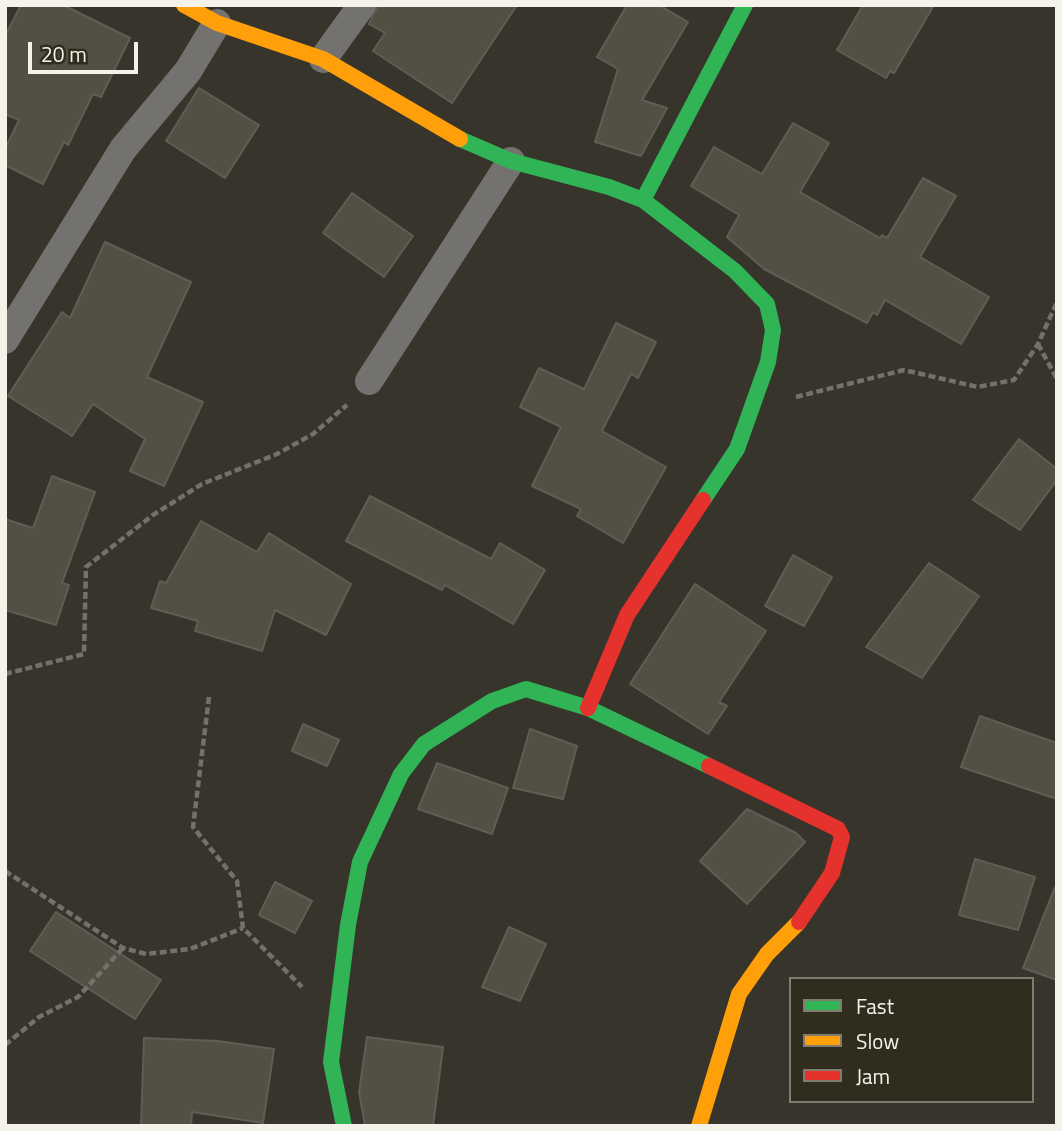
<!DOCTYPE html>
<html>
<head>
<meta charset="utf-8">
<style>
	body { margin:0 }
	#map { position:relative; width:1062px; height:1131px; overflow:hidden; background:#37342c; font-family:"Titillium Web",sans-serif }
	canvas { display:block }
	.frame { position:absolute; inset:0; border:7px solid #f5f2e9; pointer-events:none }
	.legend { position:absolute; left:789px; top:977px; width:245px; height:126px; box-sizing:border-box; background:#312d1e; border:2px solid #7f7c6f; margin:0; padding:9px 12px; list-style:none; font-size:21px; color:#f5f2e9 }
	.legend li { display:flex; align-items:center; gap:14px; height:35px }
	.legend b { width:35px; border:2px solid #7f7c6f }
	.scale { position:absolute; left:28px; top:42px; width:110px; height:32px; box-sizing:border-box; border:4px solid #f5f2e9; border-top:0; padding-left:9px; font-size:21px; line-height:24px; white-space:nowrap; color:#f5f2e9; -webkit-text-stroke:5px #312d1e; paint-order:stroke }
</style>
</head>
<body>
<div id="map">
<canvas width="1062" height="1131"></canvas>
<div class="frame"></div>
<ul class="legend">
<li><b style="height:9px;background:#30b455"></b>Fast</li>
<li><b style="height:9px;background:#ff9f0a"></b>Slow</li>
<li><b style="height:9px;background:#e5322d"></b>Jam</li>
</ul>
<div class="scale">20 m</div>
</div>
<script>
const ctx = document.querySelector('canvas').getContext('2d');
ctx.lineJoin = 'round';
function fillPath(path, color) { ctx.fillStyle = color; ctx.fill(path, 'evenodd'); }
const shape = rows => new Path2D(rows.map(r => 'M' + r).join(''));
function trace(path, color, width, dash) { ctx.strokeStyle = color; ctx.lineWidth = width; ctx.lineCap = dash ? 'butt' : 'round'; ctx.setLineDash(dash || []); ctx.stroke(path); }
const building = shape([
	[21,5,63,5,130,38,101,97,93,94,68,145,64,142,43,184,5,165,5,149,19,120,5,114,5,36,21,5],
	[378,5,517,5,452,103,373,51,385,33,369,24,378,5],
	[627,5,659,5,688,22,642,100,667,108,641,156,595,142,618,69,597,57,627,5],
	[863,5,934,5,894,73,890,71,886,78,837,50,863,5],
	[199,88,259,125,225,178,166,141,199,88],
	[793,123,829,143,800,192,880,238,882,235,887,238,923,178,956,196,920,257,989,297,961,344,885,300,877,315,873,312,867,323,764,269,727,237,739,215,691,186,714,147,762,174,793,123],
	[352,193,413,236,384,277,323,233,352,193],
	[105,242,191,282,147,377,203,402,164,486,130,471,145,439,93,404,72,436,8,396,62,312,70,318,105,242],
	[616,323,656,342,638,378,631,374,602,431,666,467,623,543,577,516,581,509,532,486,561,427,520,407,539,368,584,389,616,323],
	[1019,439,1057,469,1057,480,1020,530,973,500,1019,439],
	[52,476,95,492,62,583,69,585,56,625,5,610,5,519,33,528,52,476],
	[370,496,491,559,500,543,545,570,513,624,445,585,442,590,346,541,370,496],
	[201,521,257,552,269,533,351,584,326,635,275,610,262,651,195,631,198,621,151,608,160,581,166,583,201,521],
	[793,555,832,577,804,626,765,606,793,555],
	[929,563,979,596,922,678,866,647,929,563],
	[695,584,766,631,719,702,727,706,708,734,630,684,695,584],
	[980,716,1057,743,1057,799,961,767,980,716],
	[303,724,339,740,327,766,292,751,303,724],
	[530,729,577,746,563,799,513,788,530,729],
	[437,763,508,788,492,834,418,809,437,763],
	[747,809,796,833,805,842,747,904,700,861,747,809],
	[975,859,1035,877,1018,930,959,915,975,859],
	[275,882,312,901,295,933,259,915,275,882],
	[1055,887,1057,888,1057,980,1023,968,1055,887],
	[56,912,161,980,135,1019,30,951,56,912],
	[509,927,546,944,520,1001,482,987,509,927],
	[367,1037,443,1047,433,1126,365,1125,359,1092,367,1037],
	[144,1038,218,1041,274,1049,263,1123,192,1112,191,1126,141,1126,144,1038]
]);
fillPath(building, '#534f42');
trace(building, '#605d56', 2);
trace(shape([
	[1038,344,1057,379],
	[796,397,904,370,978,387,1014,380,1038,344,1057,302],
	[5,674,84,654,86,567,153,515,202,484,277,454,313,434,347,405],
	[209,697,193,827,237,881,243,928,302,987],
	[5,871,123,948,146,954,190,949,243,928],
	[5,1045,39,1017,78,997,123,948]
]), '#73716d', 4.5, [7, 3.5]);
trace(shape([
	[323,59,362,5],
	[5,340,123,149,188,71,217,23],
	[369,381,511,161]
]), '#74726f', 28);
trace(shape([
	[460,139,511,161,609,187,643,200,745,5],
	[643,200,735,271,767,304,773,330,768,362,737,449,703,500],
	[344,1126,331,1062,348,925,360,862,401,774,424,744,492,701,526,689,588,708,709,766]
]), '#30b455', 16);
trace(shape([
	[184,5,217,23,323,59,460,139],
	[699,1126,739,994,767,954,799,922]
]), '#ff9f0a', 16);
trace(shape([
	[588,708,627,615,703,500],
	[709,766,838,829,842,837,832,873,799,922]
]), '#e5322d', 16);
</script>
</body>
</html>
